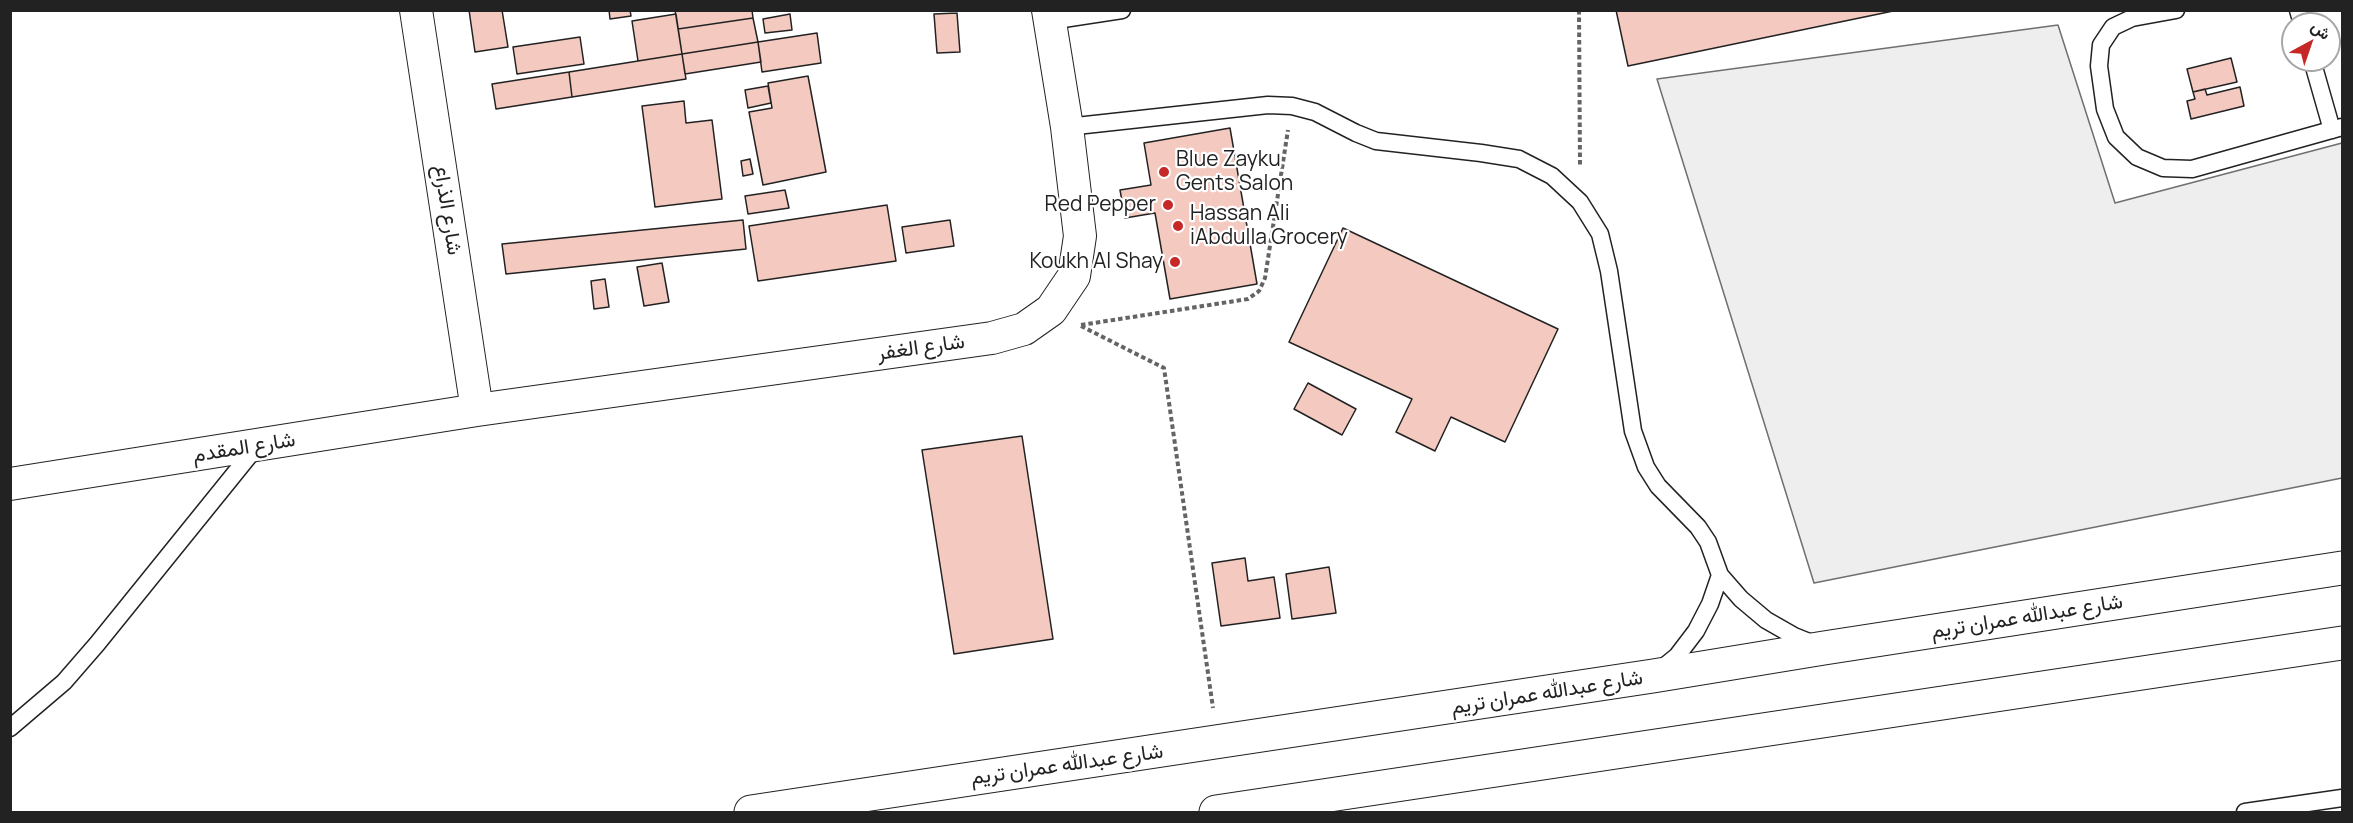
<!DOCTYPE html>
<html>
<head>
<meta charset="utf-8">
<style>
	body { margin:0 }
	#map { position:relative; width:2353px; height:823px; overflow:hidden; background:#fff; font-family:Manrope,Vazirmatn,sans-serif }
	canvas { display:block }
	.frame { position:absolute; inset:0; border:12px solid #222; pointer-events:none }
	.north { position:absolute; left:2281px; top:12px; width:60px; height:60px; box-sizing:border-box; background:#fff; border:2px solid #a7a7a7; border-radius:50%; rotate:40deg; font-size:16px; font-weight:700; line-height:24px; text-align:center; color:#222 }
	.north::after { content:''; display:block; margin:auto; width:21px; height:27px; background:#c62828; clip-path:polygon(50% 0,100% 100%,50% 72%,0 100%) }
</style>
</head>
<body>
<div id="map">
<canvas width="2353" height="823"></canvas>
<div class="frame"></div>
<div class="north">ش</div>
</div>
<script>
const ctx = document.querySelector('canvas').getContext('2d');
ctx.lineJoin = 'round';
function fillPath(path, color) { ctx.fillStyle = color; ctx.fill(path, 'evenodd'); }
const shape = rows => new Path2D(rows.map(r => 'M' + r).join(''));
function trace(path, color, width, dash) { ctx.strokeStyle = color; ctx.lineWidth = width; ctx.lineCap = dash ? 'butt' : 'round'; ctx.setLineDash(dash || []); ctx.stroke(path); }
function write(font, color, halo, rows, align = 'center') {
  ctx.font = font + ' Manrope,Vazirmatn,sans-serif'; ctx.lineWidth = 4.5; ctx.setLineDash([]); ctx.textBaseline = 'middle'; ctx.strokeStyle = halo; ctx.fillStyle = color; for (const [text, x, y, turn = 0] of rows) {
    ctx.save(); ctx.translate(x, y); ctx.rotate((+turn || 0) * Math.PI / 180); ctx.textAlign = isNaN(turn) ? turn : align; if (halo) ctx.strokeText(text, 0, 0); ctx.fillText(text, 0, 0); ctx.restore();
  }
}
const green = shape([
	[2058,25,2115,203,2342,143,2342,478,1814,583,1657,79,2058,25]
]);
fillPath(green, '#eee');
trace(green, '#6f6f6f', 1.5);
const building = shape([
	[469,10,502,10,508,47,475,52,469,10],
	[609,10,630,10,631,16,610,19,609,10],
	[675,10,752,10,753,18,678,29,675,10],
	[1616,10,1898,10,1628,66,1616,10],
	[957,13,960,52,937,53,934,14,957,13],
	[676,14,682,54,638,61,632,21,676,14],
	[790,14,792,30,765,33,763,19,790,14],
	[753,18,758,42,682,54,678,29,753,18],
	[817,33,821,63,762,72,758,42,817,33],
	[580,37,584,64,517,74,513,47,580,37],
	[758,42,761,62,685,74,682,54,758,42],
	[682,54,686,79,572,97,569,72,682,54],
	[2231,58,2237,82,2193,92,2187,69,2231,58],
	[569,72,572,97,496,109,492,84,569,72],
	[808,76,826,172,763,185,749,112,772,108,768,83,808,76],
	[768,86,771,103,748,108,745,90,768,86],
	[2240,87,2244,106,2191,119,2187,101,2195,99,2193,92,2205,89,2207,95,2240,87],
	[684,101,686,123,712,120,722,199,655,207,642,106,684,101],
	[1230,128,1257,284,1170,299,1155,213,1125,218,1120,190,1151,185,1144,143,1230,128],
	[750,159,753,174,743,176,741,161,750,159],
	[785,190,789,208,748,214,745,196,785,190],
	[887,205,896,261,758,281,749,226,887,205],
	[743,220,746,249,506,274,502,244,743,220],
	[950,220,954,246,906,253,902,227,950,220],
	[1343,228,1558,329,1505,442,1451,417,1435,451,1396,432,1412,399,1289,342,1343,228],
	[662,263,669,302,644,306,637,267,662,263],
	[605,279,609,307,594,309,591,281,605,279],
	[1308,383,1356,409,1342,435,1294,409,1308,383],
	[1022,436,1053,639,954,654,922,450,1022,436],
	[1245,558,1248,581,1274,577,1280,618,1221,626,1212,563,1245,558],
	[1329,567,1336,613,1292,619,1286,574,1329,567]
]);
fillPath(building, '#f3c9c0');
trace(building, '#222', 1.5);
const lane = shape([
	[2176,10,2132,18,2113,27,2101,45,2099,66,2105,109,2116,137,2137,157,2163,168,2192,169,2342,127],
	[2298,10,2302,24],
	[1050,21,1122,10],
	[2312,60,2332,130],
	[1067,127,1268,105,1292,106,1315,112,1356,133,1376,141,1481,153,1519,159,1552,176,1580,202,1600,234,1609,271,1633,431,1646,467,1658,486,1698,527,1708,542,1720,575,1741,599,1766,620,1794,636,1814,644],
	[1661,669,1677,656,1696,631,1710,604,1720,575],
	[10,728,64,682,97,644,257,446],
	[2245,812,2342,798]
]);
const street = shape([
	[416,10,477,410],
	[10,484,477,410,992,338,1024,329,1051,310,1074,276,1080,236,1067,127,1048,10]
]);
const secondary = shape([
	[751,812,1653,676,1824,648,2342,568],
	[1216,812,2342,643]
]);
trace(lane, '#222', 19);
trace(street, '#222', 34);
trace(secondary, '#222', 35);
trace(shape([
	[1579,10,1580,166],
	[1081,325,1248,299,1259,291,1265,278,1288,130],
	[1081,326,1164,368,1213,708]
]), '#646464', 4, [4.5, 3]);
trace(lane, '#fff', 16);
trace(street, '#fff', 32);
trace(secondary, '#fff', 33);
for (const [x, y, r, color] of [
	[1164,172,6,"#c62828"],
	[1168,205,6,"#c62828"],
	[1178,226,6,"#c62828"],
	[1175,262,6,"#c62828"]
]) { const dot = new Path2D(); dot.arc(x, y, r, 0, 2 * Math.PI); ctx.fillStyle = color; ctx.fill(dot); trace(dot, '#fff', 2); }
write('21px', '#222', '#fff', [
	["Blue Zayku",1176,160],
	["Gents Salon",1176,184],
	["Red Pepper",1156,205,"right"],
	["Hassan Ali",1190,214],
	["iAbdulla Grocery",1190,238],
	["Koukh Al Shay",1163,262,"right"]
], 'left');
write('21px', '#222', '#fff', [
	["شارع الذراع",447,210,81],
	["شارع الغفر",921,348,-8],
	["شارع المقدم",244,448,-9],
	["شارع عبدالله عمران تريم",2027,617,-9],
	["شارع عبدالله عمران تريم",1547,693,-9],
	["شارع عبدالله عمران تريم",1067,765,-8]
]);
</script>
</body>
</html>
